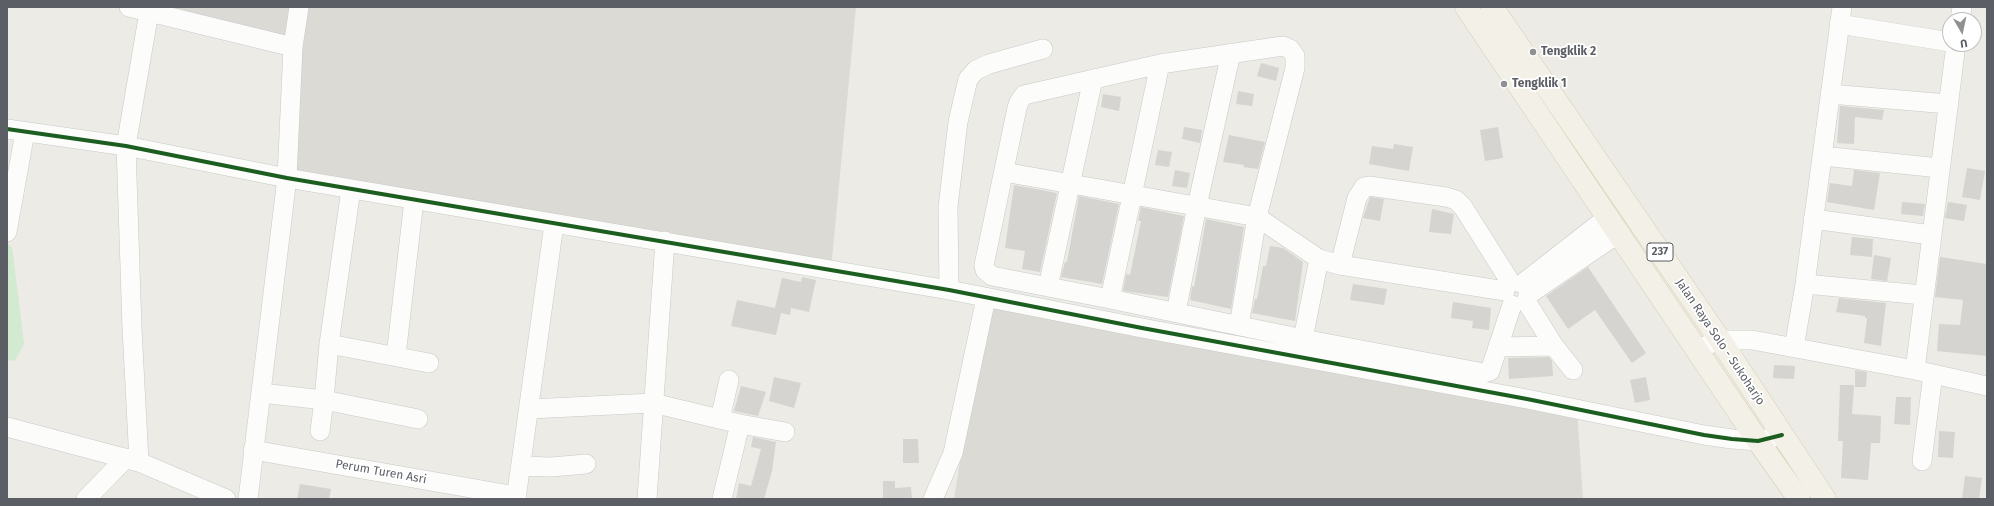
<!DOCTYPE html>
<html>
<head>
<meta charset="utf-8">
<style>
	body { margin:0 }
	#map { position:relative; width:1994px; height:506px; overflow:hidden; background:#ecebe5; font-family:"Fira Sans",sans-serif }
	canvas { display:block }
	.frame { position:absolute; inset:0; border:8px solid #5b5f65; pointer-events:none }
	.north { position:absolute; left:1942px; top:12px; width:40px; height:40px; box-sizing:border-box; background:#fff; border:1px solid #bdbfc1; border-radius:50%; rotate:171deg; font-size:11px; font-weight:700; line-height:16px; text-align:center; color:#5b5f65 }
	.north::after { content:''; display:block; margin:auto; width:14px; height:18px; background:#8e9092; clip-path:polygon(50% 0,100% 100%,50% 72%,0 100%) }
</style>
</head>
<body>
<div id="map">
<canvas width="1994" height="506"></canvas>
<div class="frame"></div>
<div class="north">U</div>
</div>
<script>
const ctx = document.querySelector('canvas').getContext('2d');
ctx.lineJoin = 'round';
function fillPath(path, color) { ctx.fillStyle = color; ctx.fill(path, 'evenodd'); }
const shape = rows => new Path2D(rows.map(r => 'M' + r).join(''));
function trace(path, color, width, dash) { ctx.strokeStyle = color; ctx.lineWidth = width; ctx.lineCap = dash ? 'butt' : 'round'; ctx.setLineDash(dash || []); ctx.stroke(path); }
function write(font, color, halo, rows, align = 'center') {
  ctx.font = font + ' "Fira Sans",sans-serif'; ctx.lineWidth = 3.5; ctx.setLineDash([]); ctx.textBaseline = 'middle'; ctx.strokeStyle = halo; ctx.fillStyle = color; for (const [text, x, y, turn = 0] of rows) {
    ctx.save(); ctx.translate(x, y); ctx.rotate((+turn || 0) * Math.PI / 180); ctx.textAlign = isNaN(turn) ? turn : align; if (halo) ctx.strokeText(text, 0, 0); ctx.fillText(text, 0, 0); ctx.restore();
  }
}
fillPath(shape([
	[137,7,856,7,831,269,287,178,293,47],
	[986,298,1577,409,1583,499,954,499]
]), '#dcdad5');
fillPath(shape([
	[7,244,12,247,24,344,15,361,7,360]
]), '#d2ead0');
fillPath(shape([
	[1261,63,1279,68,1276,81,1257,76],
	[1238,91,1254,94,1252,106,1236,104],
	[1103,94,1121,97,1119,111,1101,107],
	[1840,106,1884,110,1882,120,1855,117,1854,144,1837,143],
	[1184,127,1202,130,1200,143,1182,139],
	[1498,127,1503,158,1485,161,1480,130],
	[1229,135,1265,142,1258,169,1243,167,1244,165,1223,162],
	[1394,144,1413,147,1409,171,1369,164,1372,146,1393,149],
	[1158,150,1172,152,1169,167,1155,165],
	[1967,168,1985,171,1980,200,1962,197],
	[1175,170,1190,173,1187,188,1172,186],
	[1854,170,1880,173,1874,210,1827,202,1830,183,1852,186],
	[1014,185,1057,193,1040,272,1022,269,1025,251,1005,248],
	[1079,196,1119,204,1102,284,1061,277,1065,262,1067,262],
	[1370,197,1384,199,1380,221,1363,218],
	[1902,202,1925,204,1923,216,1901,214],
	[1948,202,1967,205,1964,221,1945,218],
	[1141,207,1184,216,1168,297,1123,291,1126,274,1130,275,1141,221,1138,221],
	[1432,209,1454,214,1451,234,1429,232],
	[1206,219,1244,227,1231,309,1190,300,1192,286,1194,287],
	[1852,237,1873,239,1872,257,1850,255],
	[1270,246,1283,248,1303,262,1295,321,1252,313,1255,299,1257,299,1263,266,1266,266],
	[1874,255,1891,258,1887,281,1871,279],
	[1940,257,1987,264,1987,356,1937,351,1939,324,1960,325,1963,300,1935,297],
	[1588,267,1646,353,1632,363,1595,310,1568,329,1546,296],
	[802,277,816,280,809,312,791,308,790,315,781,313,776,335,731,326,737,300,775,308,782,278,801,282],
	[1353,284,1387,289,1384,305,1350,300],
	[1839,298,1886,303,1881,346,1864,343,1867,318,1865,318,1865,316,1836,312],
	[1453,302,1491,308,1489,330,1472,328,1473,321,1451,318],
	[1549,357,1552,361,1553,376,1509,379,1508,358],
	[1774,365,1795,366,1794,379,1773,378],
	[1855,370,1867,372,1866,387,1855,387],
	[774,377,801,383,794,408,769,401],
	[1646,377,1650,400,1635,403,1630,380],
	[1840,385,1854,385,1852,414,1881,416,1880,443,1871,443,1868,480,1841,478,1843,441,1838,441],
	[741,386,766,392,758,416,734,411],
	[1896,397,1911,397,1910,425,1894,424],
	[1939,431,1955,432,1953,458,1938,457],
	[753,437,776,442,772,471,764,499,736,499,739,483,751,486,761,449,751,447],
	[903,439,918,439,919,463,903,463],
	[1965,476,1982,478,1979,499,1962,499],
	[883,481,895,481,895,488,911,487,912,499,883,499],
	[300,484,331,489,329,499,297,499]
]), '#d5d4d0');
const minor = shape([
	[129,7,293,47],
	[1960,20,1962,7],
	[1839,24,1950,42],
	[1160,64,1110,299,992,276,985,270,984,265,1017,108,1019,102,1024,95,1160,64,1283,46,1290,49,1295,56,1295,68,1257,217,1239,326],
	[1830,94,1948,104],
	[7,129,126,146,287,178,949,290,1142,328,1527,399,1704,435,1732,439,1758,441,1782,435],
	[1822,156,1940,168],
	[1004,172,1257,217,1319,259,1340,265,1505,291],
	[1813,219,1931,235],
	[7,232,25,132],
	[1340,265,1357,198,1364,187,1369,186,1446,197,1456,200,1463,207,1511,283],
	[1522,284,1608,217],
	[1805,284,1923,295],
	[1048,287,1093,79],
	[949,290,948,207,958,122,968,79,976,70,989,64,1043,49],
	[1528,295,1619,233],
	[1110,299,1303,339,1484,373,1490,371,1498,347],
	[1526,301,1554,346,1573,370],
	[1512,305,1498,347,1554,346],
	[1176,312,1197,206,1231,53],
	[1303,339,1319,259],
	[329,344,429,363],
	[1794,348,1805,284,1842,7],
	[1697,349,1720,340,1752,340,1915,370,1987,386],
	[396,356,414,200],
	[1915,370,1956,44],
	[261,393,324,400,418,419],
	[530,409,653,403,740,424,785,432],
	[720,419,729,380],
	[7,427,139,462,226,499],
	[320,431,324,400,329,344,351,189],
	[253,450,516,496],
	[1922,461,1933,374],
	[139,462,132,328,126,146,149,12],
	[521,466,551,467,586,464],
	[86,499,126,458],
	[248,499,287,178,293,47,299,7],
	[516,499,554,224],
	[647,499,665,241],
	[722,499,740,424],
	[933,499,953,453,986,298]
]);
const major = shape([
	[1466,7,1758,441,1799,499],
	[1492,7,1720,340,1825,499]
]);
trace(minor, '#c8c9c8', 20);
trace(major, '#d7ceb1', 23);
trace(minor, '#fcfcfb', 19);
trace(major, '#f3f1e7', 22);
trace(shape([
	[7,129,126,146,287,178,949,290,1142,328,1527,399,1704,435,1732,439,1758,441,1782,435]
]), '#1b5e20', 4);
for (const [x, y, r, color] of [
	[1533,52,4,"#8e9092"],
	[1504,84,4,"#8e9092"]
]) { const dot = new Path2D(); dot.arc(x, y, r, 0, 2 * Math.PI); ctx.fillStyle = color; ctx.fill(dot); trace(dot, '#fff', 1.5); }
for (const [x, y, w] of [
	[1660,252,26]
]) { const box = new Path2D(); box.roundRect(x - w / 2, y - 9, w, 18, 3); ctx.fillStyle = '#fff'; ctx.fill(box); trace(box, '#5b5f65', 1); }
write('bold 11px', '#5b5f65', null, [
	["237",1660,252]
]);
write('bold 12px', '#5b5f65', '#fff', [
	["Tengklik 2",1541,52],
	["Tengklik 1",1512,84]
], 'left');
write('12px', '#5b5f65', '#fff', [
	["Jalan Raya Solo - Sukoharjo",1720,342,56],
	["Perum Turen Asri",381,472,10]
]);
</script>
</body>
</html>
